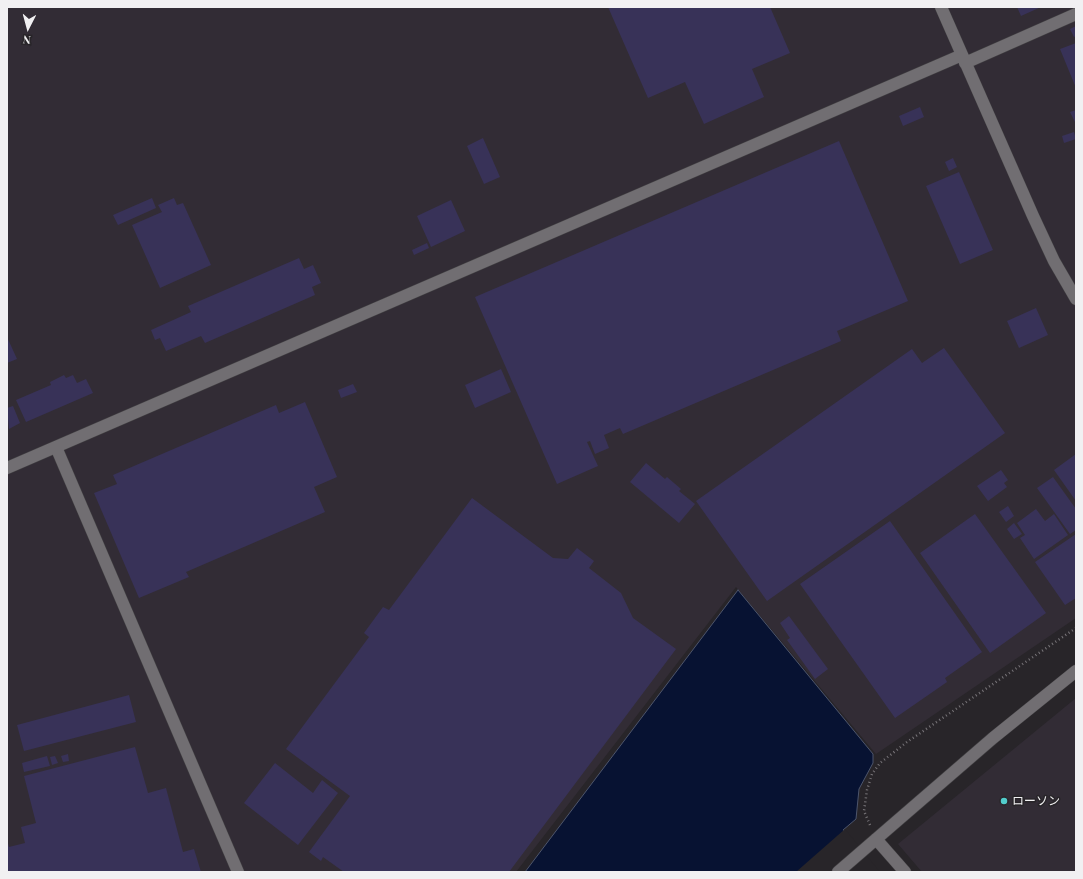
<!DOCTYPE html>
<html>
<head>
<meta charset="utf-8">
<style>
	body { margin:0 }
	#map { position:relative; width:1083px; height:879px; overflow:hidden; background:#282529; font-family:"Playfair Display",serif }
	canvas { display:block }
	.frame { position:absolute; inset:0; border:8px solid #f1f0f2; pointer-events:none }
	.north { position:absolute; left:8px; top:8px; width:40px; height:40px; -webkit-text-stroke:3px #282529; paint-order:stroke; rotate:186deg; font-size:11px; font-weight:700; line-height:16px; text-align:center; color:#f1f0f2 }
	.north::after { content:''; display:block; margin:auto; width:14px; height:18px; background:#f1f0f2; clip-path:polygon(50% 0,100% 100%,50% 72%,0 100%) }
</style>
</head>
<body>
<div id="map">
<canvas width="1083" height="879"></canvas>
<div class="frame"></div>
<div class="north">N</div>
</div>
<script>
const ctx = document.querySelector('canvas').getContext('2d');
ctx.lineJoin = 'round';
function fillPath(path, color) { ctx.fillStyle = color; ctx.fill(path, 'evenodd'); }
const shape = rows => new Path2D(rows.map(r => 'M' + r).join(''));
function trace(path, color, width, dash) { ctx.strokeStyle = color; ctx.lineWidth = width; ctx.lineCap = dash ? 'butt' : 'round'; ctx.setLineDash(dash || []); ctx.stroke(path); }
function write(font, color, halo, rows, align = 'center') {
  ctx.font = font + ' "Playfair Display","Noto Sans JP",serif'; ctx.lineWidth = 3; ctx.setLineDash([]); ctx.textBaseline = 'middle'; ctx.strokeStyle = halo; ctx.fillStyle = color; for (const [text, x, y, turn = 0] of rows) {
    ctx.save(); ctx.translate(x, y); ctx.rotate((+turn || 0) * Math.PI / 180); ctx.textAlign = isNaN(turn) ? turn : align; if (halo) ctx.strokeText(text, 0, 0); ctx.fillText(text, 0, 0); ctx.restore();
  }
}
fillPath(shape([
	[7,7,1076,7,1076,618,876,754,736,587,516,872,7,872],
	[1076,698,1076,872,922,872,898,844]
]), '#322c35');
const water = shape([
	[738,590,873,754,873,763,859,789,856,819,843,830,878,872,525,872,738,590]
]);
fillPath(water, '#071232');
trace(water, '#4d556c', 1);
fillPath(shape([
	[845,829,880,872,796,872]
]), '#282529');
fillPath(shape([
	[608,7,770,7,790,53,752,69,764,97,704,124,685,82,648,98],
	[1017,7,1041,7,1021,16],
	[1076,26,1076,36,1074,37,1070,29],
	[1076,43,1076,88,1060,49],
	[920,107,924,117,903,126,899,116],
	[1076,110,1076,124,1070,112],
	[1074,132,1076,139,1064,143,1062,136],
	[483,138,500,177,484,184,467,146],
	[839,141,908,301,837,331,841,341,623,434,620,428,604,435,609,448,595,454,590,441,587,442,598,466,557,484,475,297],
	[953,158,957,167,949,171,945,162],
	[959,172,993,250,960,264,926,186],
	[152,198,156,208,118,225,113,215],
	[174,198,177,205,183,203,211,265,160,288,132,225,162,212,158,205],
	[451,200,465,231,431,247,417,216],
	[427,243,429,248,414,255,412,250],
	[299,258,304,269,313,265,321,283,312,287,315,295,205,343,201,336,166,351,160,338,155,340,151,330,191,312,188,306],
	[1036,308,1048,335,1019,348,1007,321],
	[7,337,17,359,7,363],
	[944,348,1005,433,767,601,696,501,912,349,922,363],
	[501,369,511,392,475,408,465,385],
	[64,375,66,378,73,375,77,383,86,379,93,393,26,422,16,400,51,385,50,382],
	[353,384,357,392,341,398,338,390],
	[305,402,337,477,314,487,325,512,186,572,189,577,139,598,94,493,117,484,113,475,276,405,279,413],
	[13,406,20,423,9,429,7,408],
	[1076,454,1076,501,1054,470],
	[646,463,665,479,667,477,681,489,679,491,695,504,679,523,630,482],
	[1001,470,1008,480,1004,483,1007,487,988,501,977,486],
	[1053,477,1076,509,1076,530,1070,534,1037,488],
	[472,498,553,558,568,559,577,548,594,561,589,568,621,593,633,618,676,649,509,872,344,872,323,857,321,861,309,852,350,796,286,749,369,637,364,633,383,607,389,610],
	[1008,506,1014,516,1006,522,999,512],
	[1036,509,1045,521,1054,514,1068,535,1034,559,1020,538,1025,535,1017,523],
	[975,514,1046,613,990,653,920,553],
	[890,521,982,652,945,678,947,682,895,718,800,584],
	[1014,523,1022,534,1014,539,1007,529],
	[1076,534,1076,598,1065,605,1035,562],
	[789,616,828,669,815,679,787,640,790,638,780,623],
	[129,695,136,722,24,751,17,725],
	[135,747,148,793,166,788,183,852,194,849,201,872,7,872,7,840,9,847,25,843,21,827,36,823,24,776],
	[68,754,69,761,63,762,61,756],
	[47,756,50,766,24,772,22,763],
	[55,756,58,763,52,765,50,757],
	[275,763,313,793,322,780,338,793,298,845,244,803]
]), '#383258');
const minor = shape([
	[941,7,1033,216,1054,261,1076,299],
	[965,63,1076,14],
	[56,447,238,872],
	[7,468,962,55],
	[876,839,905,872],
	[838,872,993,738,1076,671]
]);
trace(minor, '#424043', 13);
trace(shape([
	[870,825,864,811,867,790,872,774,880,763,907,742,1076,628]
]), '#787579', 2.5, [1, 3]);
trace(minor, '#716e72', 12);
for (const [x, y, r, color] of [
	[1004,801,4,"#52cdcc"]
]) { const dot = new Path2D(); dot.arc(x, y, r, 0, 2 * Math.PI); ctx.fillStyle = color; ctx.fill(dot); trace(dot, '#282529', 1.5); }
write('12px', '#f1f0f2', '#282529', [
	["ローソン",1012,801]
], 'left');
</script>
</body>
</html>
